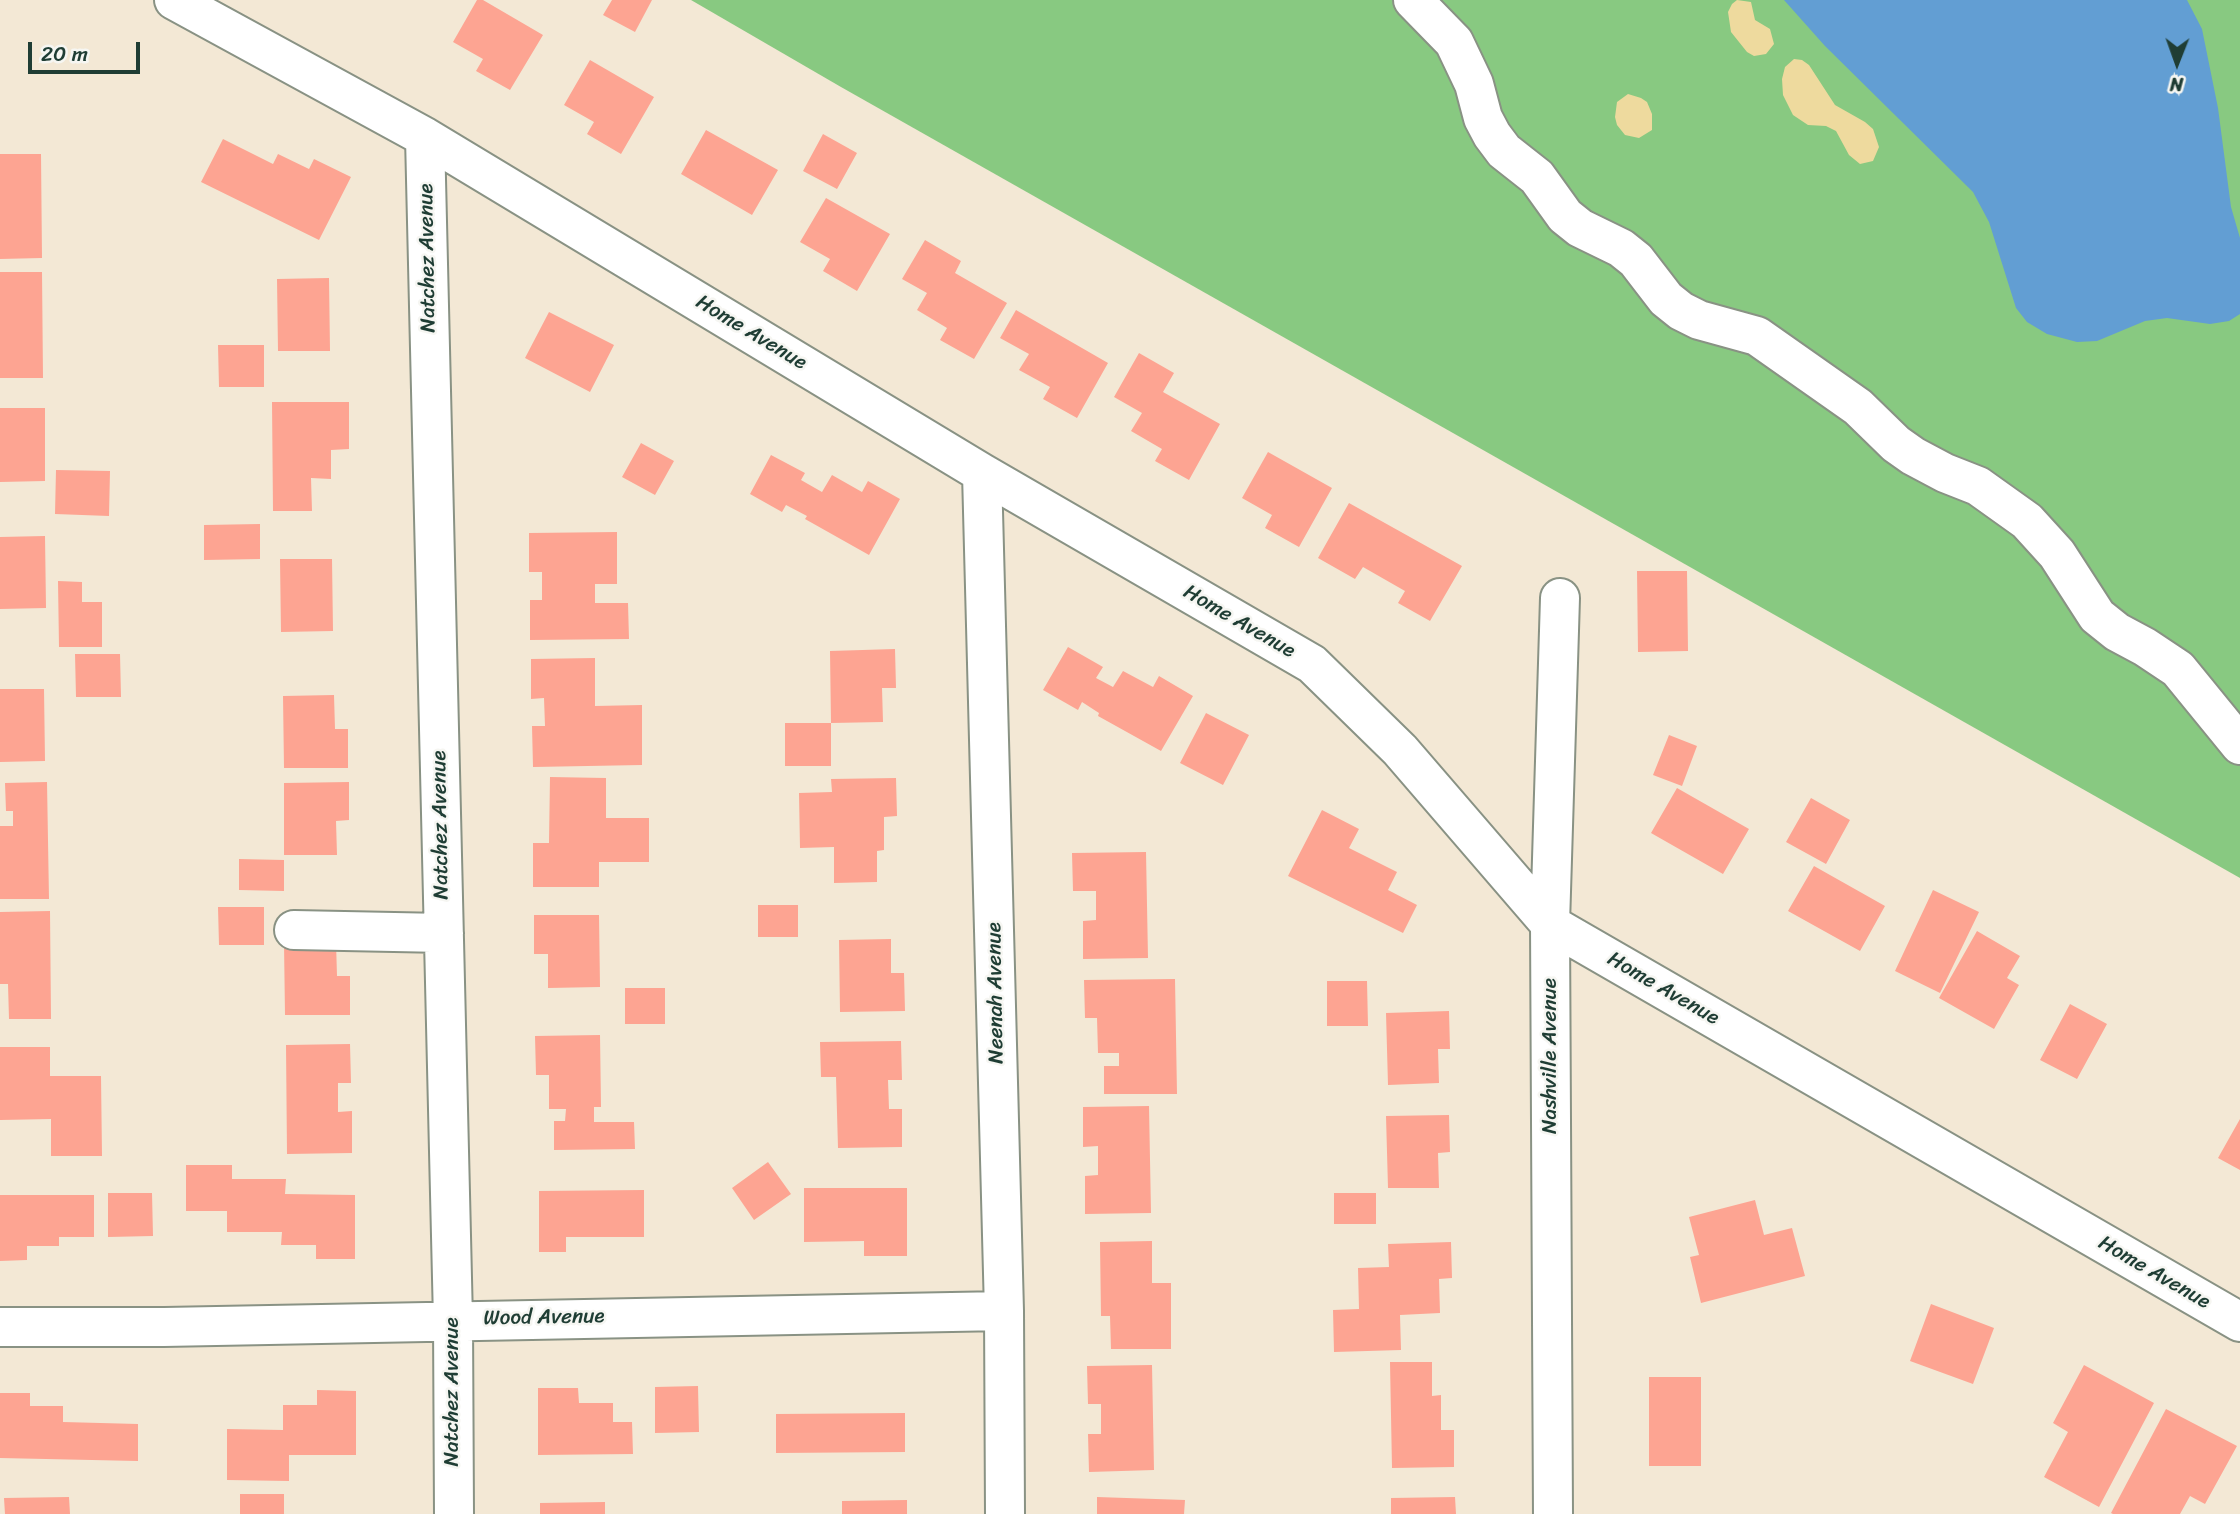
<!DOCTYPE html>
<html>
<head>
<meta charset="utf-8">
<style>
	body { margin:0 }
	#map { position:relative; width:2240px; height:1514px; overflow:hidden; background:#f3e8d5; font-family:Sriracha,sans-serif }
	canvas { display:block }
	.north { position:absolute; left:2142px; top:28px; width:70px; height:70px; -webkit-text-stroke:5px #f6f6f2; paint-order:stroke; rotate:181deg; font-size:19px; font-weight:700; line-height:28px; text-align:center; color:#1f3d34 }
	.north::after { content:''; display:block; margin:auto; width:24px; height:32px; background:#1f3d34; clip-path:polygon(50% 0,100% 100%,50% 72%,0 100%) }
	.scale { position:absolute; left:28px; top:42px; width:112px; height:32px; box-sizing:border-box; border:4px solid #1f3d34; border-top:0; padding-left:9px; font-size:21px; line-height:24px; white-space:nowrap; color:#1f3d34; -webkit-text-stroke:5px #f6f6f2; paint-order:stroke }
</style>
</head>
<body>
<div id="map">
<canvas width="2240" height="1514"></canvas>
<div class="north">N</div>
<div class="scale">20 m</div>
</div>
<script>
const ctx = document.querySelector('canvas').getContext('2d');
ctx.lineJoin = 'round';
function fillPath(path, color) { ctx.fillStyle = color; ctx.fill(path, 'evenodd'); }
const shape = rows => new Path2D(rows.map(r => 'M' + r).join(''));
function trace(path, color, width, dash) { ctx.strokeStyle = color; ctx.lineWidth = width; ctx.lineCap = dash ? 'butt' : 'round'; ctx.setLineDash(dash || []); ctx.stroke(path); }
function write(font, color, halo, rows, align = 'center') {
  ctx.font = font + ' Sriracha,sans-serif'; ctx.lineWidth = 5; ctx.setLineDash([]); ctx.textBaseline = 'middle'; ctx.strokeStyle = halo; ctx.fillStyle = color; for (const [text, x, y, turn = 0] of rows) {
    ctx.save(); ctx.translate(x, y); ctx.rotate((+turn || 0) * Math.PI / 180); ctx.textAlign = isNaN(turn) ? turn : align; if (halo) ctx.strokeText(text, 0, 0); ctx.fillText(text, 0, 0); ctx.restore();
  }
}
fillPath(shape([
	[691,0,2240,0,2240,878,841,87]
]), '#88c981');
fillPath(shape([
	[1737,0,1751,2,1755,20,1770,29,1774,44,1766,54,1754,56,1747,52,1731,32,1728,12,1732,4],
	[1794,59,1802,60,1809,65,1835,105,1865,122,1873,129,1879,147,1873,161,1860,164,1849,155,1836,131,1826,126,1808,125,1793,115,1783,95,1782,79,1785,67],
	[1628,94,1641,98,1647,102,1652,114,1652,130,1639,138,1625,135,1617,125,1615,117,1617,102]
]), '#eeda9e');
fillPath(shape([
	[1784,0,2187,0,2202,29,2218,108,2231,207,2240,238,2240,314,2229,321,2210,324,2167,318,2145,321,2097,341,2077,342,2047,334,2027,322,2016,308,1989,222,1973,192,1825,46]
]), '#629ed3');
fillPath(shape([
	[477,0,483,0,543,35,510,90,476,71,483,59,453,42],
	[612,0,652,0,635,32,603,15],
	[590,60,654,97,621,154,587,134,594,122,564,105],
	[706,130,778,170,752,215,681,174],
	[823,134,857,153,837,189,803,171],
	[223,139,273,164,278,154,309,169,314,159,351,177,319,240,201,182],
	[0,154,41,154,42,258,0,259],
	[826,198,890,234,857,291,823,271,830,259,800,242],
	[925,240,961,261,955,273,1007,303,974,359,940,340,947,328,917,310,927,293,902,279],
	[0,272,42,272,43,378,0,378],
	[329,278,330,351,278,351,277,279],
	[1016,310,1108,363,1077,418,1043,399,1050,387,1019,370,1029,354,1000,338],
	[549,312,614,345,590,392,525,358],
	[218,345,264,345,264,387,219,387],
	[1139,353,1174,373,1163,392,1220,424,1189,480,1155,461,1162,449,1131,431,1142,413,1114,397],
	[272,402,349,402,349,449,331,450,331,479,311,478,312,511,273,511],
	[0,408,45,408,45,481,0,482],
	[641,443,674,461,655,495,622,477],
	[1268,452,1332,488,1299,547,1265,528,1272,515,1242,498],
	[771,455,805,473,801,480,822,492,832,475,862,492,868,481,900,499,869,555,805,519,807,516,786,505,782,512,750,494],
	[56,470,110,471,109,516,55,514],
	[1349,503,1462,566,1430,621,1398,603,1405,591,1363,567,1355,579,1318,558],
	[260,524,260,559,204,560,204,525],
	[617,532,617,584,595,584,595,603,628,603,629,639,530,640,530,600,542,600,542,572,529,572,529,533],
	[45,536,46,608,0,609,0,537],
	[280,559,332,559,333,631,281,632],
	[1637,571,1687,571,1688,651,1638,652],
	[58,581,82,582,82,602,102,602,102,647,59,647],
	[1068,647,1103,667,1096,678,1113,687,1123,671,1153,687,1159,676,1193,696,1161,751,1098,716,1099,713,1082,702,1078,710,1043,690],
	[895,649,896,688,882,688,883,722,831,723,830,651],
	[75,654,120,654,121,697,76,697],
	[595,658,595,706,642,705,642,765,533,767,532,726,545,726,544,698,531,699,531,659],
	[0,689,44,689,45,761,0,762],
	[334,695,335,729,348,729,348,768,284,768,283,696],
	[1206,713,1249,735,1223,785,1180,763],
	[785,723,831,723,831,766,785,766],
	[1669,735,1697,746,1682,786,1653,775],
	[550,777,606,778,606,818,649,818,649,862,599,862,599,887,533,887,533,843,549,843],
	[896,778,897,816,884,817,884,850,877,851,877,882,834,883,834,847,800,848,799,793,832,792,831,779],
	[47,782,49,899,0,899,0,826,13,826,13,811,6,811,5,783],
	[349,782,349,820,336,821,337,855,284,855,284,783],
	[1677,788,1749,829,1723,874,1651,833],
	[1811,798,1850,820,1826,864,1786,842],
	[1322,810,1359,829,1349,848,1397,872,1388,890,1417,905,1403,933,1288,876],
	[1146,852,1148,958,1083,959,1083,921,1096,920,1096,891,1073,891,1072,853],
	[239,859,284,860,284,891,239,890],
	[1814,866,1885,906,1860,951,1788,911],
	[1933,890,1979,912,1940,993,1895,971],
	[758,905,798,905,798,937,758,937],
	[218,907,264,907,264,945,219,945],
	[50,911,51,1019,9,1019,8,984,0,984,0,912],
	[534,915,599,915,600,987,548,988,548,954,534,954],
	[1977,931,2020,956,2007,978,2019,985,1994,1029,1939,998],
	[891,939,891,973,904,973,905,1011,840,1012,839,940],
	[336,942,337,976,350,976,350,1015,285,1015,284,943],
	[1175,979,1177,1094,1104,1094,1104,1066,1119,1066,1119,1053,1098,1053,1097,1018,1085,1018,1084,980],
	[1327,981,1367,981,1368,1026,1327,1026],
	[625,988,665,988,665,1024,625,1024],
	[2070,1004,2107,1024,2077,1079,2040,1060],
	[1449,1011,1450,1049,1438,1049,1439,1083,1388,1085,1386,1013],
	[600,1035,601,1107,594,1107,594,1122,634,1122,635,1149,554,1150,554,1121,565,1121,566,1109,549,1109,549,1075,536,1075,535,1036],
	[901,1041,902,1080,888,1080,889,1109,902,1109,902,1147,838,1148,836,1077,821,1077,820,1042],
	[350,1044,351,1083,338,1083,338,1112,352,1111,352,1153,287,1154,286,1045],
	[0,1047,50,1047,50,1076,101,1076,102,1156,51,1156,51,1119,0,1120],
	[1149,1106,1151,1213,1085,1214,1085,1176,1098,1175,1098,1146,1083,1147,1083,1107],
	[1449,1115,1450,1152,1438,1153,1439,1188,1388,1188,1386,1116],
	[2240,1119,2240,1170,2218,1158],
	[768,1162,791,1194,754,1220,732,1188],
	[186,1165,232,1165,232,1179,286,1179,285,1194,355,1195,355,1259,316,1259,316,1245,281,1245,282,1232,227,1232,227,1211,186,1211],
	[804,1188,907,1188,907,1256,864,1256,864,1241,804,1242],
	[644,1190,644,1237,566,1237,566,1252,539,1252,539,1191],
	[108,1193,152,1193,153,1236,108,1237],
	[1334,1193,1376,1193,1376,1224,1334,1224],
	[0,1195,94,1195,94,1237,59,1237,59,1246,27,1246,27,1260,0,1261],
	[1755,1200,1764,1235,1792,1228,1805,1276,1701,1303,1690,1257,1699,1255,1689,1217],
	[1152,1241,1152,1283,1171,1283,1171,1349,1111,1349,1110,1316,1101,1316,1100,1242],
	[1451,1242,1452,1278,1439,1279,1440,1313,1400,1315,1401,1350,1334,1352,1333,1310,1359,1309,1358,1268,1389,1267,1388,1244],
	[1931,1304,1994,1328,1973,1384,1910,1361],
	[1390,1362,1432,1362,1432,1396,1441,1395,1441,1430,1454,1430,1454,1467,1392,1468],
	[1152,1365,1154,1470,1089,1472,1088,1434,1101,1434,1101,1404,1088,1404,1087,1366],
	[2084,1365,2154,1403,2099,1507,2044,1477,2068,1432,2053,1423],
	[1649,1377,1701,1377,1701,1466,1649,1466],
	[698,1386,699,1432,655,1433,655,1387],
	[538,1388,578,1388,579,1403,613,1403,613,1422,632,1422,633,1454,538,1455],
	[317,1390,356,1391,356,1455,289,1455,289,1481,227,1480,227,1429,283,1430,283,1405,317,1405],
	[0,1393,30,1393,30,1406,63,1406,63,1422,138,1424,138,1461,0,1458],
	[2166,1409,2237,1446,2205,1504,2190,1496,2180,1514,2113,1514,2111,1513],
	[905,1413,905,1452,776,1453,776,1414],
	[240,1494,284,1494,284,1514,240,1514],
	[69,1497,70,1514,5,1514,4,1498],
	[1097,1497,1185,1500,1184,1514,1097,1514],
	[1455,1497,1456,1514,1391,1514,1391,1498],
	[907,1500,907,1514,842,1514,842,1501],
	[605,1502,605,1514,540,1514,540,1503]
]), '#fda492');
const minor = shape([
	[174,0,425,137,982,473,1312,664,1400,750,1550,924,2240,1322],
	[1413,0,1454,42,1474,84,1483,118,1492,135,1504,151,1537,177,1565,216,1580,228,1621,248,1636,260,1666,299,1681,311,1699,320,1757,336,1858,407,1896,444,1913,456,1945,473,1978,486,2027,521,2057,554,2097,616,2117,632,2145,647,2178,669,2240,745],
	[425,137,453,1320,454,1514],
	[982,473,1004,1311,1005,1514],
	[294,930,444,933],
	[0,1327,164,1327,1004,1311],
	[1553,1514,1550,924,1560,598]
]);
trace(minor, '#899284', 42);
trace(minor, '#fff', 38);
write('21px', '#1f3d34', '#f6f6f2', [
	["Natchez Avenue",428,258,-91],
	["Home Avenue",751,333,31],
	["Home Avenue",1239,622,30],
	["Natchez Avenue",441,825,-91],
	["Home Avenue",1663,989,30],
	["Neenah Avenue",996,993,-91],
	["Nashville Avenue",1551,1056,-90],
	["Home Avenue",2154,1273,30],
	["Wood Avenue",544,1318,-1],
	["Natchez Avenue",453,1392,-90]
]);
</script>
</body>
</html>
